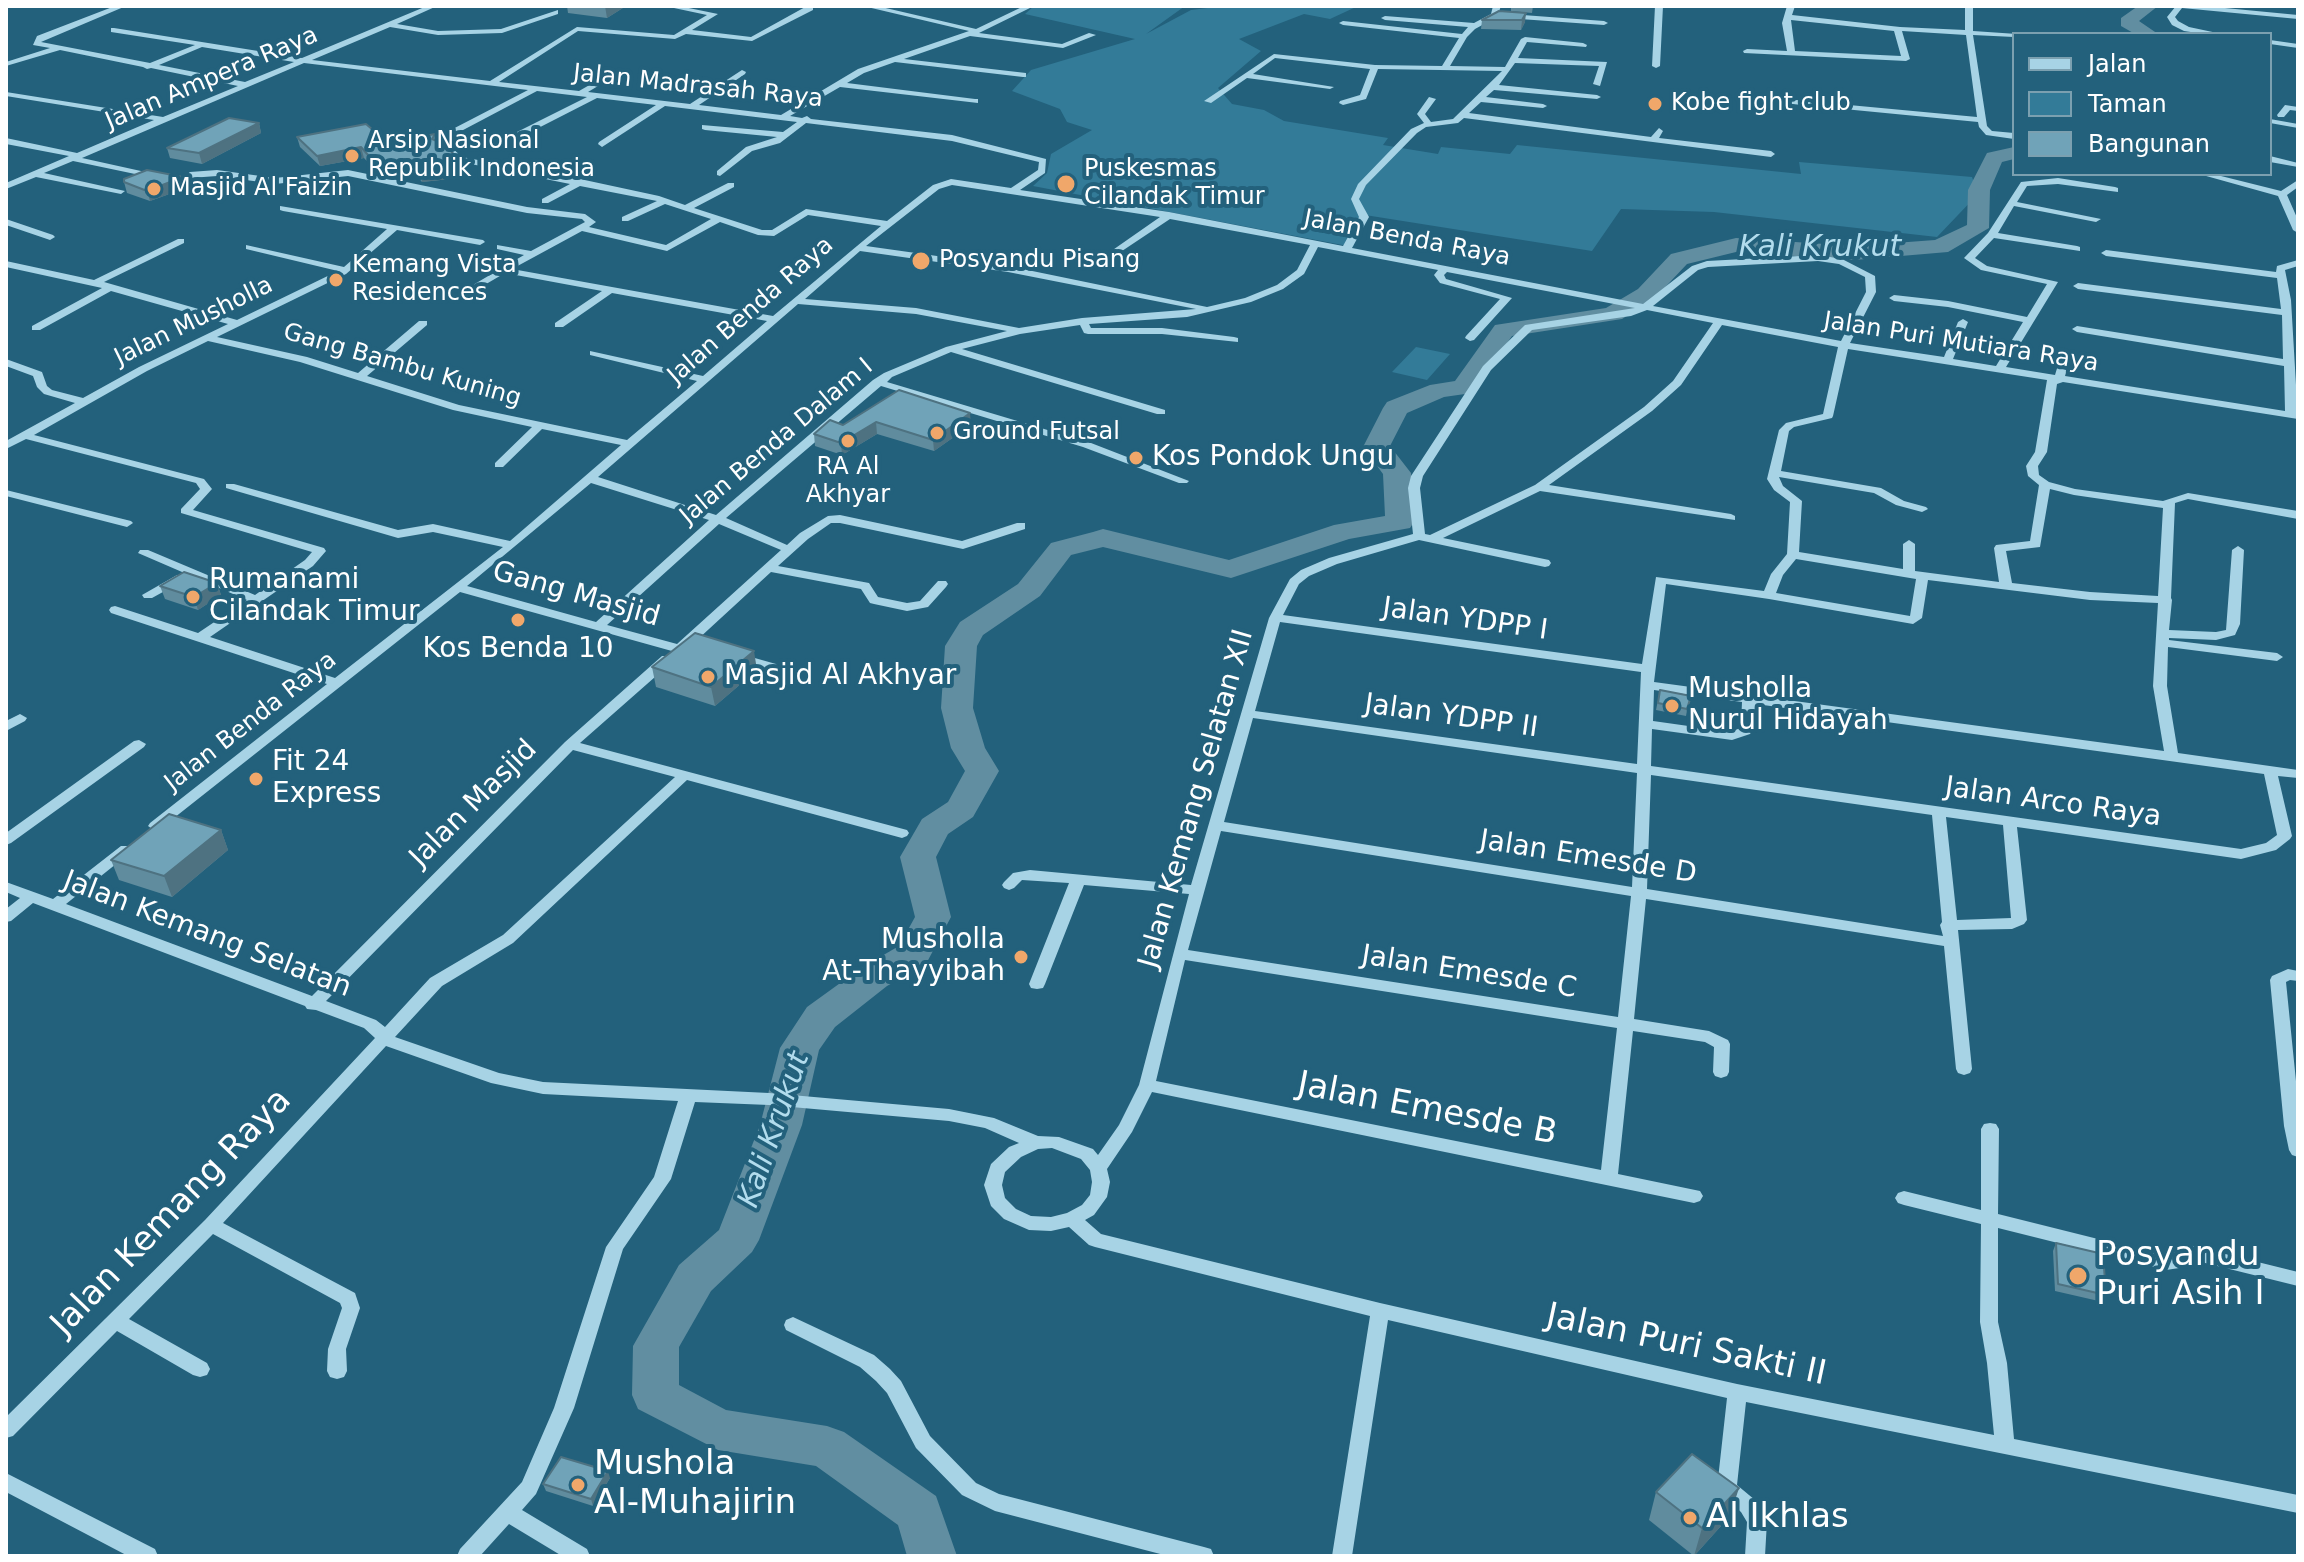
<!DOCTYPE html>
<html>
<head>
<meta charset="utf-8">
<style>
	body { margin:0 }
	#map { position:relative; width:2304px; height:1562px; overflow:hidden; background:#23617c; font-family:"DejaVu Sans",sans-serif }
	canvas { display:block }
	.frame { position:absolute; inset:0; border:8px solid #fff; pointer-events:none }
	.legend { position:absolute; left:2012px; top:32px; width:260px; height:144px; box-sizing:border-box; background:#23617c; border:2px solid #7ba0b0; margin:0; padding:10px 14px; list-style:none; font-size:24px; color:#fff }
	.legend li { display:flex; align-items:center; gap:16px; height:40px }
	.legend b { width:40px; border:2px solid #7ba0b0 }
</style>
</head>
<body>
<div id="map">
<canvas width="2304" height="1562"></canvas>
<div class="frame"></div>
<ul class="legend">
<li><b style="height:10px;background:#a7d3e5"></b>Jalan</li>
<li><b style="height:22px;background:#337b98"></b>Taman</li>
<li><b style="height:22px;background:#70a3b8"></b>Bangunan</li>
</ul>
</div>
<script>
const ctx = document.querySelector('canvas').getContext('2d');
ctx.lineJoin = 'round';
function fillPath(path, color) { ctx.fillStyle = color; ctx.fill(path, 'evenodd'); }
const shape = rows => new Path2D(rows.map(r => 'M' + r).join(''));
function trace(path, color, width, dash) { ctx.strokeStyle = color; ctx.lineWidth = width; ctx.lineCap = dash ? 'butt' : 'round'; ctx.setLineDash(dash || []); ctx.stroke(path); }
function write(font, color, halo, rows, align = 'center') {
  ctx.font = font + ' "DejaVu Sans",sans-serif'; ctx.lineWidth = 8; ctx.setLineDash([]); ctx.textBaseline = 'middle'; ctx.strokeStyle = halo; ctx.fillStyle = color; for (const [text, x, y, turn = 0] of rows) {
    ctx.save(); ctx.translate(x, y); ctx.rotate((+turn || 0) * Math.PI / 180); ctx.textAlign = isNaN(turn) ? turn : align; if (halo) ctx.strokeText(text, 0, 0); ctx.fillText(text, 0, 0); ctx.restore();
  }
}
fillPath(shape([
	[1034,6,1185,6,1146,34,1191,10,1224,6,1358,6,1330,19,1304,14,1239,39,1261,51,1218,88,1232,104,1264,110,1284,121,1388,138,1383,145,1438,154,1441,147,1510,154,1517,145,1801,174,1799,162,1972,177,1978,194,1937,237,1714,212,1621,209,1592,251,1365,215,1353,247,1033,186,1047,173,1051,154,1092,130,1067,122,1060,109,1012,91,1031,70,1135,39,1025,14],
	[1416,347,1450,354,1427,380,1392,372]
]), '#337b98');
fillPath(shape([
	[2138,6,2158,6,2139,21,2158,34,2135,34,2121,26,2121,18,2138,6],
	[2014,147,2014,159,2002,162,1990,190,1989,228,1948,252,1854,260,1736,252,1687,264,1654,299,1622,319,1512,336,1472,393,1444,397,1407,413,1390,446,1411,473,1414,522,1410,528,1349,539,1231,578,1103,547,1071,555,1040,596,983,635,977,646,973,708,985,748,999,771,973,817,948,834,936,857,951,917,926,964,887,986,835,1027,819,1050,802,1125,759,1240,752,1252,711,1291,679,1347,679,1385,726,1410,827,1426,844,1432,936,1496,957,1556,907,1556,898,1525,816,1466,718,1450,638,1409,632,1395,633,1346,679,1265,719,1230,760,1125,780,1048,807,1007,861,968,899,946,915,917,900,857,922,819,948,802,965,771,951,748,941,708,945,646,960,622,1018,584,1051,543,1093,532,1103,529,1229,560,1334,525,1385,516,1383,474,1363,447,1383,408,1387,402,1430,385,1455,381,1495,325,1606,308,1638,289,1671,254,1736,238,1854,246,1935,240,1967,225,1968,190,1987,153,2014,147]
]), '#618ea1');
fillPath(shape([
	[115,6,126,6,41,42,150,63,195,45,111,32,111,28,114,28,302,58,427,6,437,6,397,24,438,31,501,29,558,10,558,14,502,33,438,35,390,27,312,60,490,81,577,27,674,35,707,15,674,8,679,6,718,14,692,30,751,37,807,6,813,6,813,10,752,41,686,34,675,39,578,31,499,82,579,91,607,75,621,80,617,82,608,80,588,92,690,104,742,70,746,72,745,74,699,105,781,115,858,69,969,31,863,6,877,6,976,29,1024,6,1034,6,979,33,1062,44,1089,33,1096,35,1063,48,970,36,904,59,1026,73,1026,77,1023,77,895,62,864,73,847,83,975,99,978,99,978,103,840,87,790,116,802,118,807,116,811,119,952,135,1046,159,1045,173,1020,190,1169,212,1343,246,1359,217,1351,199,1358,184,1411,129,1424,123,1417,114,1429,97,1436,99,1425,114,1431,122,1453,119,1502,71,1378,69,1366,99,1343,105,1339,103,1340,101,1360,95,1370,69,1275,58,1253,74,1334,87,1330,89,1247,78,1211,103,1204,101,1274,54,1375,65,1442,66,1459,38,1343,25,1339,23,1343,21,1462,34,1468,27,1385,20,1381,18,1385,16,1474,23,1491,14,1493,6,1501,6,1497,17,1475,29,1467,37,1450,66,1505,67,1521,39,1525,37,1583,43,1587,45,1586,47,1527,42,1518,58,1607,62,1600,86,1593,84,1599,66,1515,63,1499,85,1597,95,1601,97,1597,99,1494,90,1486,97,1543,104,1547,106,1543,108,1481,102,1469,113,1651,137,1659,128,1663,131,1659,138,1771,151,1775,154,1771,157,1464,118,1458,123,1426,127,1417,133,1366,185,1359,199,1369,217,1352,248,1643,304,1692,266,1707,261,1818,255,1842,259,1875,276,1876,292,1850,343,1944,357,1958,322,1963,319,1968,322,1953,359,1996,366,2023,322,1948,307,1894,301,1889,298,1894,295,1948,301,2027,317,2047,284,1981,270,1964,258,1988,233,2021,182,2058,178,2115,187,2118,188,2118,192,2058,184,2027,186,2017,202,2101,219,2096,222,2014,206,1998,233,2077,246,2080,247,2080,251,1994,238,1975,258,1987,266,2058,282,2006,367,2055,375,2061,355,2066,352,2071,355,2065,376,2285,411,2284,366,2077,332,2072,329,2077,326,2283,359,2282,315,2078,289,2073,286,2078,283,2281,309,2277,278,2106,256,2101,253,2106,250,2276,272,2277,266,2298,260,2298,266,2285,270,2291,300,2298,419,2063,382,2057,384,2047,452,2038,466,2039,475,2049,482,2075,489,2163,501,2188,493,2298,511,2298,519,2188,499,2175,503,2171,598,2172,600,2169,630,2216,632,2226,630,2232,550,2238,546,2244,550,2240,624,2235,635,2216,640,2169,638,2169,640,2277,653,2283,657,2277,661,2168,647,2167,686,2178,753,2298,770,2298,778,2278,776,2292,836,2290,839,2276,850,2241,859,2017,827,2027,920,2024,924,2012,929,1958,930,1972,1069,1970,1073,1964,1075,1958,1073,1956,1069,1944,946,1646,899,1634,1019,1709,1031,1728,1040,1730,1044,1729,1072,1727,1076,1721,1078,1715,1076,1713,1072,1714,1047,1705,1042,1633,1031,1618,1174,1700,1191,1703,1196,1700,1201,1694,1203,1152,1092,1132,1132,1107,1169,1110,1182,1107,1197,1094,1215,1085,1220,1101,1234,1380,1303,1737,1384,1994,1435,1987,1363,1980,1322,1981,1224,1904,1205,1898,1203,1895,1198,1898,1193,1904,1191,1981,1210,1981,1129,1984,1124,1990,1123,1996,1124,1999,1129,1998,1214,2166,1256,2172,1255,2175,1248,2185,1244,2298,1272,2298,1286,2189,1259,2186,1267,2166,1270,1998,1228,1998,1322,2007,1363,2014,1439,2298,1495,2298,1513,1746,1402,1737,1485,1755,1500,1767,1521,1765,1556,1745,1556,1747,1522,1741,1512,1720,1494,1717,1488,1727,1398,1388,1320,1352,1556,1332,1556,1370,1316,1095,1247,1089,1245,1069,1227,1051,1231,1029,1230,1004,1219,991,1206,984,1185,991,1164,1009,1147,1019,1143,985,1128,949,1121,769,1105,695,1102,671,1179,623,1249,574,1408,536,1494,522,1510,587,1549,590,1556,562,1556,509,1524,480,1556,457,1556,460,1549,522,1482,554,1408,606,1247,654,1177,678,1101,543,1094,491,1083,386,1046,223,1223,355,1293,360,1308,346,1349,347,1371,344,1377,337,1379,330,1377,327,1371,328,1349,342,1308,340,1303,213,1234,129,1319,207,1363,210,1369,207,1375,200,1377,193,1375,117,1331,13,1436,6,1438,6,1417,205,1220,375,1038,364,1028,316,1010,307,1009,305,1006,33,903,11,921,6,922,6,909,20,898,6,892,6,882,53,899,121,846,131,846,133,849,131,852,66,904,312,996,565,742,662,656,672,656,673,659,672,662,580,743,907,830,909,833,907,836,902,838,687,780,513,943,442,986,395,1037,499,1073,543,1082,769,1093,949,1109,994,1118,1038,1136,1059,1137,1093,1149,1098,1155,1119,1125,1139,1085,1189,894,1084,885,1045,984,1043,988,1037,989,1031,988,1029,984,1069,883,1022,880,1014,888,1009,890,1004,888,1002,885,1004,882,1013,873,1030,870,1191,885,1269,618,1290,579,1301,570,1329,558,1413,534,1408,488,1411,476,1483,366,1525,325,1635,308,1447,272,1444,275,1446,279,1512,298,1474,340,1470,341,1465,338,1466,336,1500,299,1440,283,1434,275,1438,270,1318,247,1304,274,1283,289,1251,302,1187,317,1089,324,1091,328,1162,328,1234,337,1238,338,1238,342,1162,334,1088,334,1084,333,1080,325,1020,334,962,349,1165,410,1165,414,1157,414,951,352,892,377,887,382,1091,443,1189,481,1187,483,1179,483,1083,447,881,386,726,518,787,545,800,533,828,516,840,515,962,541,1017,523,1025,523,1025,529,963,549,840,523,831,523,808,539,778,566,869,583,878,597,907,603,920,601,938,581,946,581,948,584,946,587,928,607,907,611,874,604,870,603,861,589,771,572,684,652,679,653,460,592,160,829,155,831,148,826,150,823,327,684,111,613,109,610,111,607,115,606,198,633,247,600,138,553,140,550,148,550,255,595,305,560,312,552,181,513,181,509,200,489,196,483,26,439,6,449,6,441,75,403,44,394,37,387,33,376,6,366,6,359,42,372,47,386,52,390,83,398,139,367,228,324,111,291,40,330,32,330,32,326,102,288,6,267,6,261,94,280,178,239,184,239,184,243,104,282,237,320,338,271,246,249,246,245,344,267,387,229,283,211,280,210,280,206,483,240,485,242,480,245,397,230,346,274,217,337,307,357,358,373,419,321,427,321,427,325,367,376,459,405,627,440,697,381,590,355,590,351,703,376,767,321,612,293,563,327,555,327,555,323,602,291,505,273,469,294,461,292,524,255,497,249,497,245,531,251,585,222,582,219,527,213,348,176,275,184,217,176,190,178,186,175,190,172,217,170,275,178,348,170,527,207,585,214,596,222,589,227,666,245,711,219,665,204,628,221,622,221,622,217,657,201,580,186,548,203,542,203,542,199,570,184,456,161,448,152,437,148,441,145,451,147,462,157,580,179,659,196,685,205,728,183,734,183,734,187,694,208,762,230,772,230,806,209,887,221,933,185,951,179,1011,188,1038,170,1039,162,952,141,806,123,780,143,752,151,720,176,717,175,717,171,746,147,777,137,705,130,702,129,702,125,783,132,797,122,665,106,602,147,598,144,599,142,656,105,597,98,509,143,503,143,503,139,587,97,537,91,448,138,444,135,445,133,528,90,304,63,82,158,159,175,159,179,73,161,44,173,125,191,121,194,36,177,6,189,6,183,69,156,6,144,6,138,77,153,154,120,6,96,6,92,163,117,238,86,151,68,147,69,143,67,60,50,6,66,6,62,50,48,33,45,37,36,115,6],
	[202,47,294,62,245,82,159,65,202,47],
	[952,185,1160,217,1107,254,1105,256,1110,259,1170,219,1310,245,1297,270,1277,285,1245,298,1207,307,1008,266,866,246,939,189,952,185],
	[808,215,881,226,773,316,512,269,582,231,667,251,720,222,758,235,774,236,808,215],
	[860,251,1008,272,1196,309,1082,318,1019,328,916,308,805,299,860,251],
	[1818,261,1839,264,1865,277,1866,292,1841,341,1653,306,1698,270,1708,267,1818,261],
	[798,304,916,314,1007,331,946,347,884,373,873,380,716,515,598,477,798,304],
	[1647,310,1713,323,1673,381,1644,407,1535,485,1430,535,1425,534,1420,488,1423,476,1491,370,1532,330,1631,316,1647,310],
	[1722,325,1838,347,1823,414,1786,423,1779,430,1767,479,1774,490,1790,502,1787,554,1771,574,1764,591,1656,577,1642,664,1283,615,1299,584,1309,576,1337,564,1419,540,1545,567,1549,566,1551,563,1549,560,1443,538,1540,491,1735,520,1735,516,1731,514,1549,485,1652,411,1681,385,1722,325],
	[208,341,300,362,453,410,532,427,495,463,495,467,503,467,542,429,621,445,510,541,433,524,398,530,234,484,226,484,226,488,398,538,433,532,503,547,335,678,210,637,313,566,326,551,324,548,193,510,212,489,204,479,34,435,147,371,208,341],
	[1848,349,2047,380,2035,452,2026,466,2028,476,2039,485,2030,541,1996,545,1994,548,1999,582,1915,571,1915,544,1909,540,1903,544,1903,569,1799,552,1802,501,1783,486,1779,477,1874,493,1896,505,1922,512,1928,509,1926,507,1904,501,1881,488,1781,471,1789,431,1794,427,1832,418,1833,416,1848,349],
	[591,483,709,520,596,622,467,586,591,483],
	[2050,489,2074,495,2163,508,2158,596,2090,592,2012,583,2006,551,2040,547,2050,489],
	[719,524,781,550,677,644,607,625,719,524],
	[1796,559,1916,579,1910,616,1776,593,1783,575,1796,559],
	[1928,580,2090,600,2158,603,2153,686,2164,751,1654,682,1666,584,1769,599,1913,624,1922,618,1928,580],
	[1280,622,1641,672,1637,764,1255,711,1280,622],
	[1654,690,1742,702,1741,725,1740,728,1731,732,1653,721,1654,690],
	[1756,704,2264,774,2277,835,2266,843,2241,849,1651,766,1652,729,1732,740,1750,734,1752,731,1755,725,1756,704],
	[1253,718,1637,773,1632,887,1224,822,1253,718],
	[573,750,675,777,503,935,430,978,385,1027,376,1020,326,1001,573,750],
	[1651,775,1932,815,1942,922,1940,925,1943,936,1647,889,1651,775],
	[1946,817,2003,825,2011,918,1957,920,1946,817],
	[1221,831,1631,896,1618,1017,1188,950,1221,831],
	[1185,960,1617,1028,1601,1170,1156,1081,1185,960],
	[1052,1148,1081,1159,1090,1170,1092,1182,1090,1195,1082,1205,1067,1213,1051,1217,1031,1216,1016,1209,1005,1198,1002,1185,1005,1172,1021,1157,1038,1149,1052,1148],
	[1655,6,1663,6,1660,66,1656,68,1652,66,1655,6],
	[1787,6,1795,6,1792,15,1900,27,1965,30,1965,6,1973,6,1973,31,2017,34,2014,34,2014,37,1973,35,1987,126,1992,131,2014,133,2014,139,1986,135,1979,127,1978,122,1782,103,1782,99,1785,99,1977,117,1966,35,1902,31,1910,59,1906,61,1744,53,1743,51,1747,49,1787,51,1782,23,1787,6],
	[1791,20,1894,31,1901,56,1795,51,1791,20],
	[2176,6,2204,6,2298,15,2298,19,2182,8,2175,17,2178,21,2189,27,2222,34,2204,34,2184,31,2172,25,2167,17,2176,6],
	[1509,14,1604,21,1608,23,1604,25,1506,18,1505,16,1509,14],
	[2270,40,2298,44,2298,48,2270,44,2270,40],
	[2285,105,2298,107,2298,111,2290,110,2284,117,2278,117,2277,115,2285,105],
	[2270,119,2298,124,2298,128,2270,123,2270,119],
	[2270,156,2298,163,2298,167,2270,162,2270,156],
	[2199,174,2213,174,2281,191,2298,180,2298,187,2287,195,2298,220,2298,233,2293,230,2278,196,2199,174],
	[6,219,53,235,55,237,50,240,6,225,6,219],
	[6,490,131,521,133,523,127,527,6,496,6,490],
	[177,575,181,576,183,579,181,582,152,598,144,598,142,595,177,575],
	[737,653,776,664,778,667,771,671,732,660,731,657,732,654,737,653],
	[20,714,27,718,25,721,6,731,6,721,20,714],
	[139,740,146,744,144,747,11,843,6,845,6,833,134,741,139,740],
	[2288,969,2298,971,2298,981,2290,980,2286,982,2298,1101,2298,1157,2292,1155,2289,1150,2284,1126,2270,980,2272,976,2288,969],
	[793,1317,874,1355,890,1369,901,1381,930,1436,976,1483,999,1494,1204,1547,1211,1549,1214,1556,1168,1556,995,1511,962,1495,916,1448,887,1393,876,1381,860,1367,786,1330,784,1325,786,1320,793,1317],
	[6,1473,155,1549,158,1556,128,1556,6,1492,6,1473]
]), '#a7d3e5');
fillPath(shape([
	[567,6,626,6,607,18,568,13],
	[1511,6,1533,6,1532,13,1511,11],
	[1499,11,1525,22,1521,30,1481,29,1482,20],
	[259,123,261,133,202,164,170,158,167,148],
	[435,134,436,141,466,167,468,177,422,182,411,169,378,173,364,158,320,166,300,147,297,137,388,143],
	[124,182,186,188,150,201,127,193],
	[899,390,971,425,934,451,877,434,842,455,815,446,814,434,843,425],
	[217,583,221,595,198,610,165,599,160,586],
	[652,667,757,670,715,706,656,687],
	[1660,690,1691,696,1686,716,1656,710],
	[221,830,228,850,172,897,119,880,111,860],
	[2056,1243,2106,1295,2103,1302,2055,1291,2053,1251],
	[610,1478,593,1506,546,1491,543,1484],
	[1656,1492,1730,1516,1694,1556,1649,1520]
]), '#608c9e');
fillPath(shape([
	[605,6,626,6,607,18],
	[1526,13,1525,22,1521,30,1522,20],
	[259,123,261,133,202,164,199,153],
	[361,147,364,158,320,166,317,156],
	[409,159,411,169,378,173,375,163],
	[466,167,468,177,422,182,420,172],
	[183,177,186,188,150,201,147,191],
	[970,413,971,425,934,451,933,440],
	[876,422,877,434,842,455,841,443],
	[217,583,221,595,198,610,194,597],
	[754,651,757,670,715,706,711,687],
	[221,830,228,850,172,897,164,876],
	[608,1471,610,1478,593,1506,591,1499],
	[1739,1488,1730,1516,1694,1556,1702,1528]
]), '#4e7281');
const building = shape([
	[1499,11,1526,13,1522,20,1482,20,1499,11],
	[229,118,259,123,199,153,167,148,229,118],
	[366,124,388,143,435,134,432,139,444,144,466,167,420,172,409,159,375,163,361,147,317,156,297,137,366,124],
	[147,170,183,177,147,191,124,182,124,179,147,170],
	[899,390,970,413,933,440,876,422,841,443,814,434,830,420,843,425,899,390],
	[184,572,217,583,194,597,160,586,184,572],
	[695,633,754,651,711,687,652,667,695,633],
	[1660,690,1691,696,1687,709,1658,703,1660,690],
	[169,814,221,830,164,876,111,860,169,814],
	[2056,1243,2103,1254,2106,1295,2058,1284,2056,1243],
	[1692,1454,1739,1488,1702,1528,1656,1492,1692,1454],
	[561,1457,608,1471,591,1499,543,1484,561,1457]
]);
fillPath(building, '#70a3b8');
trace(building, '#4e7281', 2);
for (const [x, y, r, color] of [
	[1655,104,8,"#f0a76a"],
	[352,156,8,"#f0a76a"],
	[1066,184,10,"#f0a76a"],
	[154,189,8,"#f0a76a"],
	[921,261,10,"#f0a76a"],
	[336,280,8,"#f0a76a"],
	[937,433,8,"#f0a76a"],
	[848,441,8,"#f0a76a"],
	[1136,458,8,"#f0a76a"],
	[193,597,8,"#f0a76a"],
	[518,620,8,"#f0a76a"],
	[708,677,8,"#f0a76a"],
	[1672,706,8,"#f0a76a"],
	[256,779,8,"#f0a76a"],
	[1021,957,8,"#f0a76a"],
	[2078,1276,10,"#f0a76a"],
	[578,1485,8,"#f0a76a"],
	[1690,1518,8,"#f0a76a"]
]) { const dot = new Path2D(); dot.arc(x, y, r, 0, 2 * Math.PI); ctx.fillStyle = color; ctx.fill(dot); trace(dot, '#23617c', 3); }
write('24px', '#fff', '#23617c', [
	["Jalan Ampera Raya",212,79,-23],
	["Jalan Madrasah Raya",698,87,6],
	["Jalan Benda Raya",1407,239,11],
	["Jalan Benda Raya",751,311,-41],
	["Jalan Musholla",194,322,-26],
	["Jalan Puri Mutiara Raya",1961,343,9],
	["Gang Bambu Kuning",402,366,16],
	["Jalan Benda Dalam I",777,442,-40],
	["Jalan Benda Raya",251,722,-38]
]);
write('24px', '#fff', '#23617c', [
	["Kobe fight club",1671,104],
	["Arsip Nasional",368,142],
	["Republik Indonesia",368,170],
	["Puskesmas",1084,170],
	["Cilandak Timur",1084,198],
	["Masjid Al Faizin",170,189],
	["Posyandu Pisang",939,261],
	["Kemang Vista",352,266],
	["Residences",352,294],
	["Ground Futsal",953,433],
	["RA Al",848,468,"center"],
	["Akhyar",848,496,"center"]
], 'left');
write('28px', '#fff', '#23617c', [
	["Kos Pondok Ungu",1152,458],
	["Rumanami",209,581],
	["Cilandak Timur",209,613],
	["Kos Benda 10",518,650,"center"],
	["Masjid Al Akhyar",724,677],
	["Musholla",1688,690],
	["Nurul Hidayah",1688,722],
	["Fit 24",272,763],
	["Express",272,795],
	["Musholla",1005,941,"right"],
	["At-Thayyibah",1005,973,"right"]
], 'left');
write('28px', '#fff', '#23617c', [
	["Gang Masjid",576,595,16],
	["Jalan YDPP I",1465,620,8],
	["Jalan YDPP II",1451,717,8],
	["Jalan Kemang Selatan XII",1197,799,-74],
	["Jalan Arco Raya",2053,803,8],
	["Jalan Masjid",474,804,-45],
	["Jalan Emesde D",1588,858,9],
	["Jalan Kemang Selatan",207,935,21],
	["Jalan Emesde C",1469,973,9]
]);
write('italic 30px', '#b2dced', '#23617c', [
	["Kali Krukut",1820,248],
	["Kali Krukut",775,1130,-71]
]);
write('34px', '#fff', '#23617c', [
	["Jalan Emesde B",1427,1110,11],
	["Jalan Kemang Raya",172,1213,-46],
	["Jalan Puri Sakti II",1686,1346,12]
]);
write('34px', '#fff', '#23617c', [
	["Posyandu",2096,1256],
	["Puri Asih I",2096,1295],
	["Mushola",594,1465],
	["Al-Muhajirin",594,1504],
	["Al Ikhlas",1706,1518]
], 'left');
</script>
</body>
</html>
